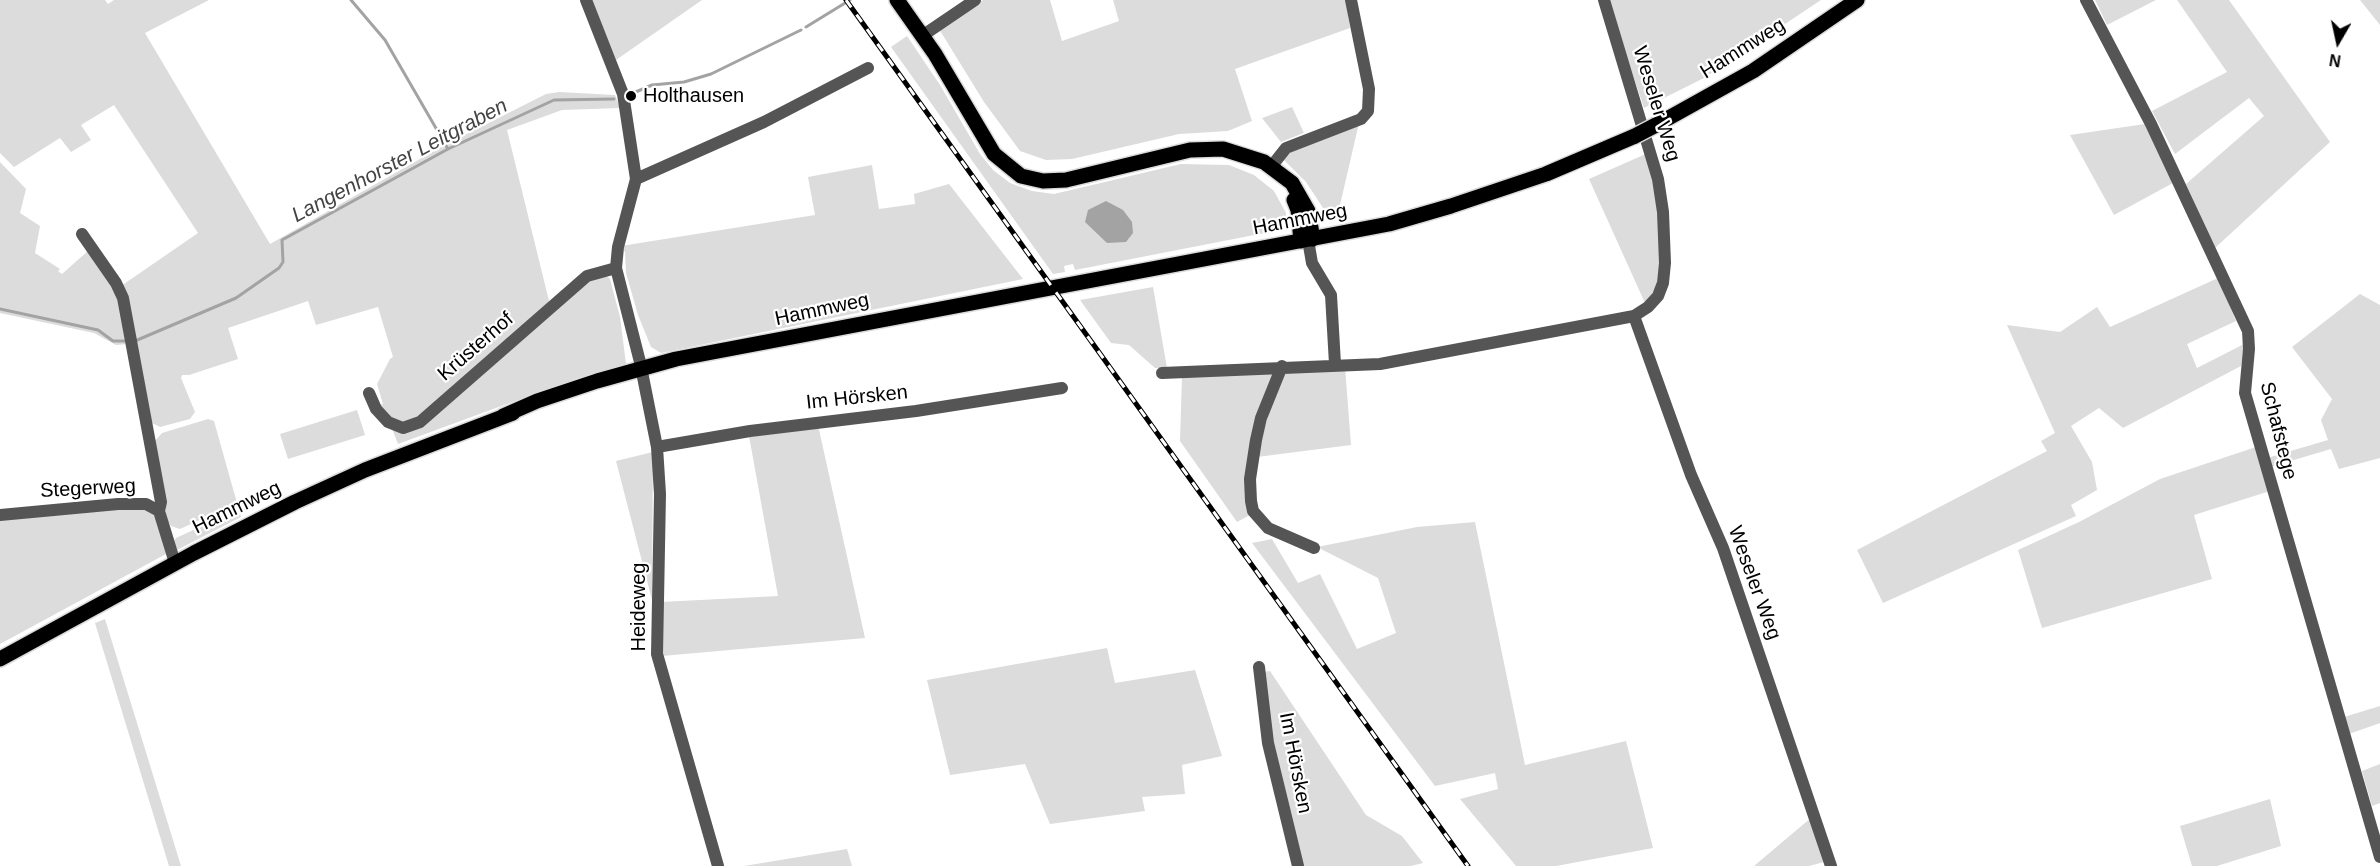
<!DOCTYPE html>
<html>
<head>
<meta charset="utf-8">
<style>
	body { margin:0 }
	#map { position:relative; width:2380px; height:866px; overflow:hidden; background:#fff; font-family:Arial,sans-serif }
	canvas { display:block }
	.north { position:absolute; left:2308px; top:12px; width:60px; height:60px; -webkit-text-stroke:4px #fff; paint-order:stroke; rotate:189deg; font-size:16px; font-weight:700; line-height:24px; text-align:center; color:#000 }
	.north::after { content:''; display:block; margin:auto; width:21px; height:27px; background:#000; clip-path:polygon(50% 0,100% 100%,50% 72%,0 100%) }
</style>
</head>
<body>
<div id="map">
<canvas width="2380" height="866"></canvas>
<div class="north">N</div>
</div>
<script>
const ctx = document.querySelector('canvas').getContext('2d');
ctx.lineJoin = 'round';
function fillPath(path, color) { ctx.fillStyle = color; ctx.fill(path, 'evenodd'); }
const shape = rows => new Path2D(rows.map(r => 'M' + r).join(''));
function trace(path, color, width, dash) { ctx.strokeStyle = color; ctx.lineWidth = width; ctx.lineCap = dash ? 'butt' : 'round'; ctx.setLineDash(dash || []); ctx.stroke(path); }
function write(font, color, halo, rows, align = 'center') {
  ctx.font = font + ' Arial,sans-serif'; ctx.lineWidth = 4.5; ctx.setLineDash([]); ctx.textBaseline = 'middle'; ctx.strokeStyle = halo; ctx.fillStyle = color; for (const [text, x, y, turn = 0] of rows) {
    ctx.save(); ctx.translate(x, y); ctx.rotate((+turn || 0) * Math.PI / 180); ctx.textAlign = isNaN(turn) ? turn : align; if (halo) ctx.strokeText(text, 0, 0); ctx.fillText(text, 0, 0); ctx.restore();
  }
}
fillPath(shape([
	[0,0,105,0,108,4,114,0,209,0,145,33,270,244,441,147,546,94,559,92,615,95,620,108,562,110,507,130,550,305,410,423,396,422,378,405,383,404,377,384,390,359,393,357,378,307,316,325,308,301,228,328,238,359,189,375,182,375,181,378,195,412,190,419,160,427,152,423,121,286,198,233,114,105,81,125,91,140,71,152,60,138,14,167,0,153],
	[591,0,702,0,616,60],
	[983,0,1050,0,1062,41,1119,21,1113,0,1346,0,1350,28,1235,69,1252,121,1228,131,1179,134,1072,159,1046,160,1020,151,984,102,939,29],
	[1608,0,1821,0,1704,78,1644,108],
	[2095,0,2156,0,2107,25],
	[2177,0,2229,0,2330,142,2215,248,2186,184,2264,116,2249,98,2175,154,2152,111,2227,72],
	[2360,0,2380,0,2380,25],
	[907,36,940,85,980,154,993,170,1010,183,1032,191,1054,194,1181,164,1229,165,1254,175,1274,191,1286,213,1285,229,1075,270,1073,264,1064,266,1065,272,1053,274,891,47],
	[1292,107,1304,133,1281,142,1262,118],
	[1359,123,1337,218,1329,217,1306,182,1283,159,1291,152],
	[2145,124,2173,183,2114,215,2070,135],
	[1648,153,1660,213,1659,283,1645,303,1589,179],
	[0,162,26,189,20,213,40,226,35,253,60,269,58,271,62,274,89,250,119,291,128,344,116,345,94,333,0,313],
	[872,165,879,209,915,204,914,194,949,184,1023,279,661,353,651,347,638,315,626,273,625,252,621,246,815,215,808,177],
	[605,274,610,279,620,317,626,364,575,379,398,444,391,426,407,430,591,278],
	[2218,278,2236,321,2187,344,2197,368,2244,344,2241,366,2123,428,2099,408,2071,426,2092,462,2097,490,2071,505,2076,516,1883,603,1857,550,2047,451,2041,441,2055,433,2007,325,2060,332,2097,307,2110,327],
	[1153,287,1167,368,1155,368,1129,345,1111,343,1080,300],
	[2360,294,2380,305,2380,458,2339,469,2331,449,2270,467,2267,458,2328,440,2321,420,2332,399,2292,347],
	[1345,367,1351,445,1257,457,1273,397,1285,370],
	[1274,371,1251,440,1250,515,1237,522,1180,441,1182,376],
	[357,410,365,435,288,459,280,434],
	[208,419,214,421,237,503,180,529,171,526,167,520,154,442,162,433],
	[818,425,865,638,662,656,661,602,778,596,749,436],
	[2256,447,2270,491,2194,515,2212,579,2042,628,2018,550,2079,522,2160,479],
	[653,452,652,600,616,461],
	[137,506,151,509,160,527,166,554,0,644,0,517],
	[239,509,241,517,177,550,174,541,176,538],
	[1475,522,1525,765,1626,741,1653,848,1556,866,1516,866,1460,799,1498,789,1495,773,1435,786,1252,543,1272,539,1298,583,1320,574,1357,649,1396,633,1378,578,1317,547,1417,527],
	[105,619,181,866,169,866,95,623],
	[1107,648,1115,683,1195,670,1222,756,1182,765,1185,794,1142,797,1145,811,1050,824,1025,764,950,775,927,680],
	[1270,671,1366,815,1402,836,1423,863,1411,866,1303,866,1273,744,1263,672],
	[2380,706,2380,723,2349,734,2344,717],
	[2380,764,2380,803,2372,806,2362,771],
	[2270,799,2281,846,2217,866,2192,866,2180,826],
	[1812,817,1828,861,1809,866,1754,866],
	[847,849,852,866,744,866]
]), '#dcdcdc');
fillPath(shape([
	[1106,201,1123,210,1132,222,1133,233,1126,242,1107,243,1085,222,1088,210]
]), '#a3a3a3');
trace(shape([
	[351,0,385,40,448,149],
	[806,27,850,0],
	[631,94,652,85,684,82,711,74,801,30],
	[0,309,98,330,113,341,127,341],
	[135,341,236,298,279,268,283,262,282,240,448,149,554,100,614,99]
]), '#a3a3a3', 3);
const major = shape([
	[897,0,935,54,994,154,1021,176,1043,181,1066,180,1190,150,1223,149,1264,162,1292,183,1308,211,1313,239],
	[1656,125,1753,71,1857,0],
	[1294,200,1298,210,1301,241],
	[503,416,537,401,597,381,676,359,1389,224,1451,206,1546,174,1635,136],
	[0,659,194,553,295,502,365,470,513,413]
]);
trace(major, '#dbdbdb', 18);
trace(shape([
	[586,0,623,94,636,179,618,247,616,268,640,362,657,447,660,494,657,654,718,866],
	[1604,0,1658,179,1663,212,1665,263,1663,283,1658,296,1648,307,1634,316],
	[2086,0,2151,124,2248,331,2249,349,2245,393,2380,857],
	[922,36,975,0],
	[1271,167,1286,148,1361,119,1368,111,1369,89,1351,0],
	[636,179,764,122,868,68],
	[82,234,116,283,123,298,161,502,159,511],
	[1308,240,1312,263,1331,295,1335,364],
	[1282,366,1261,418,1256,440,1250,479,1251,501,1253,511,1268,528,1314,548],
	[1162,373,1380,364,1634,316,1691,475,1723,548,1831,866],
	[369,393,376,409,388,422,403,428,420,422,587,276,616,268],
	[657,447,750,431,916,411,1062,388],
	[0,515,118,504,146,504,159,511,175,563],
	[1259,667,1268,743,1298,866]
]), '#555', 12);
trace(major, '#000', 15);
const rail = shape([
	[846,0,1468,866]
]);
trace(rail, '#000', 5);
trace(rail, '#fff', 3, [9]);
const majorBridge = shape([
	[1635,136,1656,125]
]);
trace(majorBridge, '#dbdbdb', 18, []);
trace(majorBridge, '#000', 15);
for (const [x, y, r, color] of [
	[631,96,6,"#000"]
]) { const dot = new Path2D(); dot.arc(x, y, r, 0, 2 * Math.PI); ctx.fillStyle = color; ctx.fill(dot); trace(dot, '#fff', 2); }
write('20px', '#000', '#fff', [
	["Hammweg",1743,49,-32],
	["Weseler Weg",1656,104,73],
	["Hammweg",1300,220,-11],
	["Hammweg",822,310,-12],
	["Krüsterhof",476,347,-41],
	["Im Hörsken",857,398,-6],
	["Schafstege",2278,431,76],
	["Stegerweg",88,489,-3],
	["Hammweg",237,508,-26],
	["Weseler Weg",1754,583,70],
	["Heideweg",639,607,-90],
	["Im Hörsken",1295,763,79]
]);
write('20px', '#000', '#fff', [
	["Holthausen",643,96]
], 'left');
write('italic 21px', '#444', '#fff', [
	["Langenhorster Leitgraben",400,161,-28]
]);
</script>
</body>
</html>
